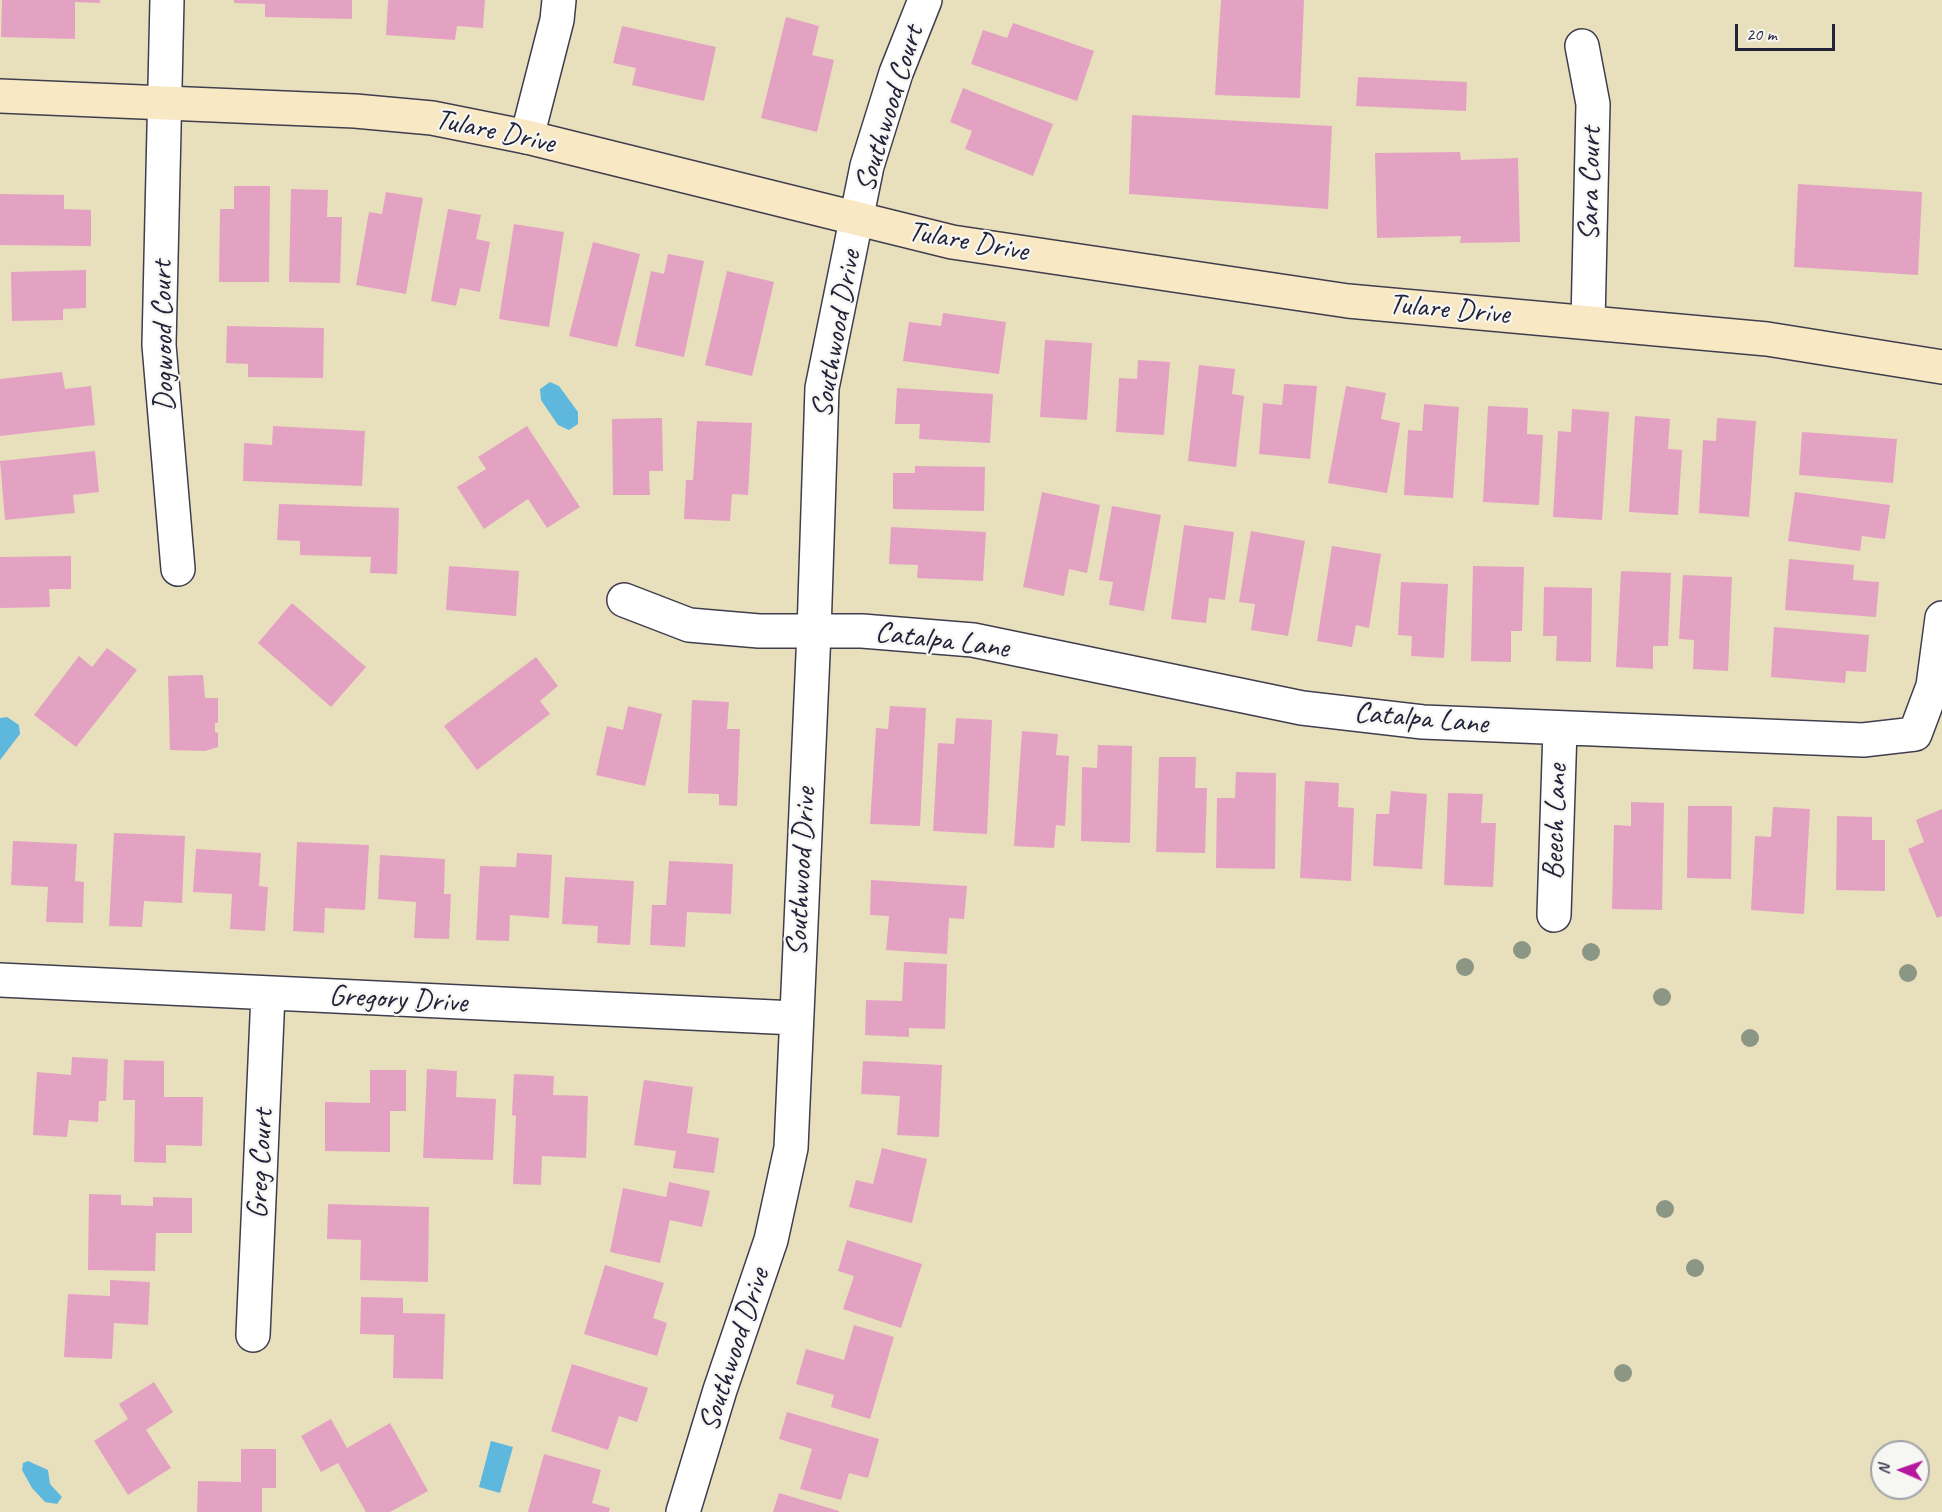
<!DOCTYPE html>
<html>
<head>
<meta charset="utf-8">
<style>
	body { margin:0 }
	#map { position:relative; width:1942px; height:1512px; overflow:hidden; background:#e8e0bc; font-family:Caveat,sans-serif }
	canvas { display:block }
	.north { position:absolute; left:1870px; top:1440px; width:60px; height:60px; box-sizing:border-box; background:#f6f6f2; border:2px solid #a1a1a9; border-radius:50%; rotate:272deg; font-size:16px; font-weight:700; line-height:24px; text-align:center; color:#22223b }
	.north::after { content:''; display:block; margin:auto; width:21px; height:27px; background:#b5179e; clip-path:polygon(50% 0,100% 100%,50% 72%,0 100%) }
	.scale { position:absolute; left:1735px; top:24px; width:100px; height:27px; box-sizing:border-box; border:3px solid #22223b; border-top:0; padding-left:8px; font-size:18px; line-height:21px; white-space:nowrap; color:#22223b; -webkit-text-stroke:4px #f6f6f2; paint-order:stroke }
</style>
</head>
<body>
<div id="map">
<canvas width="1942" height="1512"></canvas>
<div class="north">N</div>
<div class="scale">20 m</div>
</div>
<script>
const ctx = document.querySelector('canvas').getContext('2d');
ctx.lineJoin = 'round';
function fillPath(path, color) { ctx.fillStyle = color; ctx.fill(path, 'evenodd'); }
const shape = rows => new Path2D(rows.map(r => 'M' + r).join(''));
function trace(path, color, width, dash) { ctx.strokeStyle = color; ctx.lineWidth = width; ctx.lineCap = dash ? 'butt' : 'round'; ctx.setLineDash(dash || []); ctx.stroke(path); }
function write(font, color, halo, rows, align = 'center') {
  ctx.font = font + ' Caveat,sans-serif'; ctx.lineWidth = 4.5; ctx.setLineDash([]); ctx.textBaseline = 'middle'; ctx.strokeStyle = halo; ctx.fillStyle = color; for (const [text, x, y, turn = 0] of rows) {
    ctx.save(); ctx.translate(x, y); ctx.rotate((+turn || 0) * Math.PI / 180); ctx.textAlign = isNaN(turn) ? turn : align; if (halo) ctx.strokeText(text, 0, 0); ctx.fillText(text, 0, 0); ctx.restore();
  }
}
fillPath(shape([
	[550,382,559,386,578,412,578,424,569,430,558,425,541,400,540,389],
	[7,717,19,725,20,734,0,760,0,718],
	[491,1441,513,1447,500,1493,479,1487],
	[28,1461,48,1470,50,1484,62,1497,57,1504,45,1502,32,1488,22,1470,23,1463]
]), '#5eb7dc');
fillPath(shape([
	[2,0,100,0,100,3,75,2,75,39,1,37],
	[234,0,352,0,352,19,265,17,265,4,234,3],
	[388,0,485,0,483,28,457,26,455,40,386,35],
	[1221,0,1304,0,1300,98,1215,95],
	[786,17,819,26,812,55,834,60,817,132,761,118],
	[1013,23,1094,51,1077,101,971,64,983,30,1007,38],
	[622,26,716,47,704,101,632,85,636,68,613,63],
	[1358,77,1467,82,1466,111,1356,106],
	[963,88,1053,124,1033,176,965,149,972,131,950,122],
	[1132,115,1332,126,1328,209,1129,194],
	[1460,152,1461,160,1518,158,1520,242,1460,243,1461,236,1377,238,1375,153],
	[1798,184,1922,192,1918,275,1794,267],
	[234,186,270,186,269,282,219,282,220,209,234,209],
	[291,189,328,190,327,217,342,217,340,283,289,282],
	[386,192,423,198,406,294,356,285,369,212,382,214],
	[0,194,64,195,64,209,91,210,91,246,0,245],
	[448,209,481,215,476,239,490,242,480,292,460,288,456,306,431,301],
	[514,224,564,232,549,327,499,319],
	[593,242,640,254,617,347,569,336],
	[668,254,704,261,684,357,635,346,651,271,664,274],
	[86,270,86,308,63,309,63,320,12,321,11,272],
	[727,271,774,282,752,376,705,365],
	[943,313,1006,322,999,374,903,361,909,322,941,326],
	[227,326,324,328,323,378,248,377,248,364,226,363],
	[1045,340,1092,343,1087,420,1040,417],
	[1138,360,1170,362,1164,435,1116,432,1119,378,1137,379],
	[1199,365,1235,369,1232,394,1244,396,1236,467,1188,461],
	[62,372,65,389,91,386,95,425,0,436,0,379],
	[1284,384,1317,386,1310,459,1259,454,1263,403,1282,405],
	[1346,386,1386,393,1381,419,1400,423,1387,493,1328,483],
	[897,388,993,394,990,443,919,439,920,424,895,424],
	[1424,404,1459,407,1453,498,1404,495,1408,430,1422,431],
	[1488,406,1528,408,1527,434,1543,435,1539,505,1483,502],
	[1572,409,1609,412,1602,520,1553,517,1558,431,1571,432],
	[1635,416,1670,419,1668,449,1682,450,1678,515,1629,512],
	[662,418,663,471,649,471,650,495,613,495,612,419],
	[1717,418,1756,421,1749,517,1699,513,1703,440,1716,441],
	[697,421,752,423,748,495,732,494,730,521,684,519,686,480,693,480],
	[273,426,365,431,362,486,243,481,244,443,272,445],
	[527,426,580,507,547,528,528,499,484,529,457,487,486,469,478,457],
	[1802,432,1897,439,1893,483,1799,475],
	[95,451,99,492,73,495,75,513,5,520,0,461],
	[915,466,985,467,984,511,893,509,893,473,915,473],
	[1042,492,1100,505,1087,573,1069,569,1064,596,1023,587],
	[1795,492,1890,505,1885,539,1862,536,1860,551,1788,541],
	[279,504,399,508,397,574,370,573,371,557,300,555,300,541,277,540],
	[1112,506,1161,515,1144,611,1109,605,1113,582,1099,580],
	[1184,525,1234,532,1225,600,1209,598,1206,623,1171,619],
	[891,527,986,532,983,581,917,578,918,565,889,564],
	[1251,531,1305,541,1288,636,1251,630,1255,604,1239,602],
	[1332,546,1381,554,1369,628,1356,625,1352,647,1317,641],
	[71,556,71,589,49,589,50,607,0,608,0,557],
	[1789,559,1854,565,1853,580,1879,582,1876,617,1785,610],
	[449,566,519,571,516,616,446,610],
	[1473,566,1524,567,1522,631,1511,631,1511,662,1471,661],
	[1621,571,1671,573,1668,646,1653,646,1653,669,1616,667],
	[1683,575,1732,577,1728,671,1693,669,1694,640,1679,639],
	[1401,582,1448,584,1444,658,1411,656,1412,636,1398,635],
	[1544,587,1592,588,1591,662,1556,661,1557,636,1543,636],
	[292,603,366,667,331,707,258,643],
	[1774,627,1869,635,1866,672,1846,671,1845,683,1771,677],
	[107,648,137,670,76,747,34,715,79,656,92,667],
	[536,657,558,686,540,701,550,714,477,770,444,726],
	[203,675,205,698,218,698,218,723,215,723,215,732,218,733,218,747,205,751,170,750,168,676],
	[692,700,729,702,727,729,740,729,737,806,719,805,719,794,688,793],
	[628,706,662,714,645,786,596,775,607,726,623,730],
	[890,706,926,708,920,826,870,824,876,728,888,729],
	[956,718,992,720,987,834,933,831,938,743,954,744],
	[1022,731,1058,734,1056,755,1069,756,1065,826,1056,825,1054,848,1014,846],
	[1098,745,1132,746,1130,843,1081,841,1082,767,1097,768],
	[1159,757,1196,757,1195,788,1207,788,1205,853,1156,852],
	[1236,772,1276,773,1275,869,1216,868,1217,798,1235,798],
	[1305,781,1339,783,1338,807,1354,808,1351,881,1300,878],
	[1391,791,1427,794,1422,869,1373,866,1376,814,1389,814],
	[1448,793,1483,794,1481,823,1496,823,1493,887,1444,885],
	[1631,802,1664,803,1662,910,1612,909,1614,825,1631,826],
	[1688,806,1732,806,1731,879,1687,878],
	[1773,807,1810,809,1804,914,1751,910,1755,836,1771,837],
	[1942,809,1942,916,1937,918,1908,849,1924,842,1916,820],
	[1837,816,1872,817,1872,840,1885,840,1885,891,1836,890],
	[114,833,185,836,182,903,144,901,142,927,109,926],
	[13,841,77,844,75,881,84,882,83,923,46,922,48,887,11,885],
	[297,842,369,845,365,910,325,908,324,933,293,931],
	[196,849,261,853,259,886,268,887,265,931,230,929,232,894,193,892],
	[517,853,552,855,549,918,510,915,509,941,476,940,480,866,516,867],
	[380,855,445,859,444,894,451,894,449,939,414,938,416,902,378,899],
	[669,861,733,864,731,914,687,912,685,947,650,945,652,905,666,905],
	[565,877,634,881,630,945,597,943,598,926,562,924],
	[871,880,967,886,964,919,949,918,947,954,886,950,889,916,870,915],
	[904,962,947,964,945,1029,909,1028,909,1037,865,1035,866,1000,902,1001],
	[72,1057,108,1059,106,1101,99,1101,98,1122,69,1120,67,1137,33,1135,37,1072,71,1075],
	[124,1060,164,1061,164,1097,203,1097,202,1146,166,1145,166,1163,134,1162,135,1100,123,1100],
	[863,1061,942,1065,939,1137,897,1135,900,1096,861,1094],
	[427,1069,457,1071,456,1097,496,1099,493,1160,423,1158],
	[370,1070,406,1070,406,1111,390,1111,390,1152,325,1151,325,1102,370,1103],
	[514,1074,554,1076,553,1095,588,1096,586,1158,542,1156,541,1185,513,1184,516,1116,512,1115],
	[644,1080,693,1087,687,1133,719,1138,714,1173,673,1168,676,1151,634,1145],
	[882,1148,927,1159,912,1223,849,1207,856,1180,873,1184],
	[669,1182,710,1191,702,1227,670,1220,660,1263,610,1252,623,1188,666,1197],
	[89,1194,121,1195,121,1205,153,1206,153,1197,192,1198,192,1233,156,1233,155,1271,88,1270],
	[328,1204,429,1207,428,1282,360,1280,361,1240,327,1239],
	[847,1240,922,1264,901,1328,843,1309,854,1276,838,1271],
	[605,1265,664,1283,653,1318,667,1323,657,1356,584,1334],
	[110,1280,150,1282,148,1325,114,1323,112,1359,64,1357,68,1294,110,1296],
	[361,1297,403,1298,403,1313,445,1314,443,1379,393,1378,394,1335,360,1334],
	[854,1325,894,1337,870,1419,831,1407,834,1395,796,1384,806,1349,844,1360],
	[572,1364,648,1388,637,1422,619,1416,608,1450,551,1431],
	[154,1382,173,1412,146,1430,171,1468,128,1495,94,1441,128,1419,119,1404],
	[787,1412,879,1439,868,1478,849,1473,841,1500,800,1489,812,1449,779,1439],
	[331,1419,347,1448,390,1423,428,1491,390,1512,366,1512,338,1463,321,1472,301,1436],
	[241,1449,276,1449,276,1488,262,1488,262,1512,197,1512,198,1481,241,1482],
	[544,1454,601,1470,592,1503,610,1508,609,1512,528,1512],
	[779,1493,839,1511,839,1512,773,1512]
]), '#e4a2c2');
const street = shape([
	[167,0,159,345,178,569],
	[1582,46,1593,104,1588,322],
	[527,137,557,20,559,0],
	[624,600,689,625,759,631,862,631,973,640,1302,708,1423,722,1863,740,1915,734,1933,686,1942,618],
	[1554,915,1560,729],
	[0,980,795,1018],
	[253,1335,268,994],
	[683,1512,720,1390,771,1240,791,1148,814,632,822,388,867,166,896,73,925,0]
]);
const secondary = shape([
	[0,96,355,111,432,118,527,137,952,242,1348,301,1767,339,1942,367]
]);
trace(street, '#403e4e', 36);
trace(secondary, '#403e4e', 36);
trace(street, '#fff', 33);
trace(secondary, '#f8e8c3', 33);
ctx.fillStyle = '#8c9684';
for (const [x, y] of [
	[1522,950],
	[1591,952],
	[1465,967],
	[1908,973],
	[1662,997],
	[1750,1038],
	[1665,1209],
	[1695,1268],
	[1623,1373]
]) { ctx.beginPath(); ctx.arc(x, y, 9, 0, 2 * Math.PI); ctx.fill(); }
write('30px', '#22223b', '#f6f6f2', [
	["Southwood Court",890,109,-73],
	["Tulare Drive",495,132,12],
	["Sara Court",1591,184,-89],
	["Tulare Drive",968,242,10],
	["Tulare Drive",1449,310,5],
	["Southwood Drive",837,334,-80],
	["Dogwood Court",164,336,-91],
	["Catalpa Lane",942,641,7],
	["Catalpa Lane",1421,719,5],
	["Beech Lane",1556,822,-88],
	["Southwood Drive",802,872,-87],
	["Gregory Drive",398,1000,3],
	["Greg Court",261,1164,-87],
	["Southwood Drive",735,1350,-72]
]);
</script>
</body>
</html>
